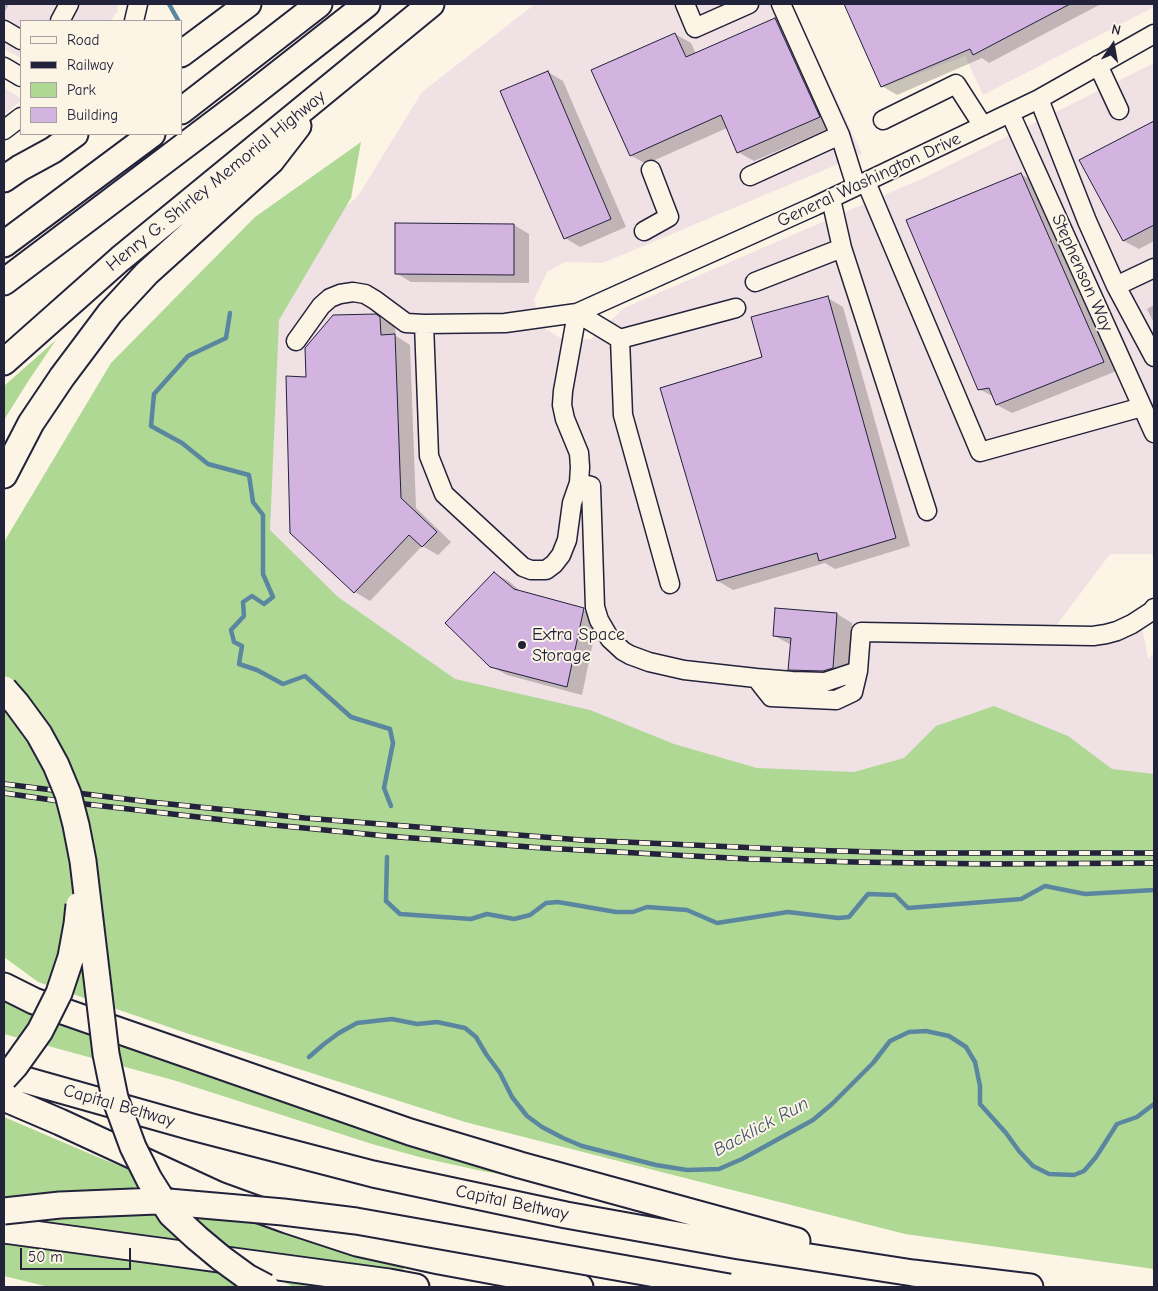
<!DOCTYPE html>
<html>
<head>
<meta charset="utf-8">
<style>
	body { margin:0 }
	#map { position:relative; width:1158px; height:1291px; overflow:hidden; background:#fcf5e5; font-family:"Comic Neue",sans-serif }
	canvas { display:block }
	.frame { position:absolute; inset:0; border:5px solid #22223b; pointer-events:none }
	.legend { position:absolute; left:20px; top:20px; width:162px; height:115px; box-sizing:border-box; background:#fcf5e5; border:1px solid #a5a1a1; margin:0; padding:6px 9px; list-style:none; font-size:15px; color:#22223b }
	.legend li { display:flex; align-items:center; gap:10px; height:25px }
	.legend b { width:25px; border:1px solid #a5a1a1 }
	.north { position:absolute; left:1088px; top:20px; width:50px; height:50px; -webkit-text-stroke:4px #fcf5e5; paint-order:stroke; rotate:12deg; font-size:14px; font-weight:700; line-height:20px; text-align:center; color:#22223b }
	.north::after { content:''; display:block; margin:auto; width:18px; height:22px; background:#22223b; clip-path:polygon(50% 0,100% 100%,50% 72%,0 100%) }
	.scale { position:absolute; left:20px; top:1248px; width:111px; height:22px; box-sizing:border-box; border:2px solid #22223b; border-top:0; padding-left:6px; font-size:15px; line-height:18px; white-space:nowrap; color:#22223b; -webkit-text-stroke:4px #fcf5e5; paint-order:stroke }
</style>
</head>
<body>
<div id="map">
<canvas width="1158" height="1291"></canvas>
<div class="frame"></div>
<ul class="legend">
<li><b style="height:6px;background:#fcf5e5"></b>Road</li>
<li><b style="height:6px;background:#22223b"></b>Railway</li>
<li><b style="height:14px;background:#afd895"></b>Park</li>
<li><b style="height:14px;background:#d3b3e0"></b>Building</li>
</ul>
<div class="north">N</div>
<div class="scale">50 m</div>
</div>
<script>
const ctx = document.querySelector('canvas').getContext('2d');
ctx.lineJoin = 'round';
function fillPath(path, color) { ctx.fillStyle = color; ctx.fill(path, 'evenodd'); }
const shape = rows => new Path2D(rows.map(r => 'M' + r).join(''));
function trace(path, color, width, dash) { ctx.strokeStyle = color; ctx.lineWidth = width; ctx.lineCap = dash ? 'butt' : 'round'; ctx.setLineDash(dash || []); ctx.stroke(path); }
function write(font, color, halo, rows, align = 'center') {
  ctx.font = font + ' "Comic Neue",sans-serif'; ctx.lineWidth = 4; ctx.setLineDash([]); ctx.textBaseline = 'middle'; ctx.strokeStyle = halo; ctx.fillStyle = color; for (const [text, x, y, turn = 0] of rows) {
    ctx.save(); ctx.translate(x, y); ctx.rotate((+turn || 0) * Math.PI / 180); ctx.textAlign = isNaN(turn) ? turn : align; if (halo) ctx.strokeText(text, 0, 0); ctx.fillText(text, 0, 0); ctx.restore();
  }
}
fillPath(shape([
	[4,4,118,4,117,12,110,21,21,21,21,58,4,49],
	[535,4,792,4,862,154,603,263,565,262,547,272,534,300,544,328,564,340,591,339,624,308,926,177,1154,63,1154,554,1110,554,1050,634,1076,637,1125,620,1145,603,1154,618,1154,621,1141,621,1148,659,1154,653,1154,798,786,799,4,625,314,235,358,196,422,92],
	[844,4,1154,4,1154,7,983,95,965,56,881,88],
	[4,88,21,98,21,101,4,114]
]), '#f0e1e4');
fillPath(shape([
	[361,142,351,198,279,320,270,530,338,597,455,679,590,710,674,744,757,768,854,772,904,758,936,726,994,706,1068,736,1112,769,1154,774,1154,1269,905,1234,465,1122,189,1034,38,982,4,957,4,542,111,363,255,217],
	[56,340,27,383,4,420,4,386],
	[4,997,512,1174,505,1175,482,1171,423,1158,372,1144,173,1080,4,1034],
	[4,1117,100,1158,277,1227,404,1264,403,1273,4,1219],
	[4,1242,219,1271,245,1287,49,1287,4,1276],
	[268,1275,348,1287,294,1287]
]), '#afd895');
fillPath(shape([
	[4,4,9,4,4,13],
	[845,4,1101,4,989,63,982,58,897,95,882,86],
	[775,19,791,28,835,126,754,161,738,152,727,128,646,164,630,155,675,34,691,43,696,54],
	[548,72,563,81,626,227,580,247,565,238],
	[1154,122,1154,241,1139,249,1124,241,1081,160],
	[1021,174,1036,183,1119,370,1012,413,997,405,994,397,979,389],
	[514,225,529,234,529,283,411,282,396,273],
	[828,298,843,307,910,546,835,569,825,563,733,590,718,581,763,358],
	[1154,305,1154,323,1147,309],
	[375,315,395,327,396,336,410,345,416,508,451,542,438,555,422,546,370,601,355,592,291,533,307,378],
	[494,573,510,582,521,592,583,610,598,618,582,695,507,675,491,666],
	[837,614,852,623,849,676,805,678,790,669,791,645,775,636]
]), '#0003');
trace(shape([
	[169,4,178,20],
	[230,313,226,338,188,356,154,394,151,426,182,443,208,464,249,475,253,502,263,515,263,574,273,597,264,604,252,596,243,602,244,616,231,630,234,642,242,646,239,664,257,670,283,684,305,676,351,717,390,729,393,743,384,788,391,806],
	[387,857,386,901,400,914,471,919,487,914,514,919,530,915,546,903,558,902,616,912,633,912,647,907,687,910,717,923,788,912,838,918,849,917,868,894,895,895,908,908,1021,899,1045,886,1085,894,1154,890],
	[309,1057,324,1044,339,1033,357,1023,392,1019,417,1024,437,1022,465,1028,476,1037,486,1054,500,1073,512,1097,527,1116,542,1127,563,1138,582,1146,656,1165,687,1170,719,1169,742,1159,813,1120,832,1104,873,1063,890,1041,909,1032,926,1031,949,1036,966,1047,975,1062,980,1086,980,1104,1006,1133,1019,1151,1033,1166,1049,1174,1074,1175,1084,1171,1096,1157,1117,1124,1137,1117,1154,1104]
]), '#5a869f', 4.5);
const building = shape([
	[844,4,1070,4,973,55,970,49,881,87,844,4],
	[775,18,820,117,737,153,721,115,630,156,591,70,675,33,686,57,775,18],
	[548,71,611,219,564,239,500,91,548,71],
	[1154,121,1154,225,1123,241,1079,160,1154,121],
	[1021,173,1104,362,996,405,989,388,978,390,906,220,1021,173],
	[395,223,514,224,514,275,395,274,395,223],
	[828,296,896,538,819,561,817,553,717,581,660,388,762,357,751,317,828,296],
	[376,314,380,317,381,335,395,334,401,498,437,532,422,547,409,535,354,593,290,533,286,376,306,377,305,348,333,315,376,314],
	[494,572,514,589,584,608,567,687,490,667,445,623,494,572],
	[775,608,837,613,833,668,823,671,788,670,791,638,773,636,775,608]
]);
fillPath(building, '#d3b3e0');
trace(building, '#22223b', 1);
const minor = shape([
	[685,4,695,28,749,4],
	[781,4,840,135],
	[60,21,69,4],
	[134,21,138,4],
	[4,30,21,40],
	[1098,65,1119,110],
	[4,67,21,77],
	[1039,99,1087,221,1116,286,1154,357],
	[1010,113,1154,433],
	[883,120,956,84,983,126],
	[4,130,21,117],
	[750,176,840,135,856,186],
	[866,182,980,452,1142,407],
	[831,199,842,248,927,511],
	[644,231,669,217,651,170],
	[755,282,842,248],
	[1116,286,1154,268],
	[577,313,563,391,562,405,565,419,579,453,580,467,579,483,572,503,567,540,561,555,554,564,546,570,531,570,523,567,444,494,429,456,424,324,505,323,577,313,815,206,1039,99,1154,34],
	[577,313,620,339,736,308],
	[620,339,623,415,670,584],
	[296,341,321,306,330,298,340,294,353,292,365,294,375,300,406,323,424,324],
	[579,483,591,486,595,607,599,620,610,639,623,651,630,655,649,662,684,670,756,678,771,697,836,700,853,692,858,671,861,632,1093,636,1106,634,1117,631,1132,624,1152,611,1154,608],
	[756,678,792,681,825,682,858,671]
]);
const highway = shape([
	[181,54,248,4],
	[181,111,319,4],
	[4,179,20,168,53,150,75,134],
	[4,244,152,134],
	[4,282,241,103,367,4],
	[4,362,120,259,431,4],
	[4,475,31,423,62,377,110,313,147,273,271,161,298,126],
	[4,986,34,1001,410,1132,520,1165,797,1241],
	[4,1074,192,1127,373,1174,566,1215,739,1246,913,1273,1030,1287],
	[4,1098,60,1122,218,1195,287,1220,357,1243,439,1261,580,1287],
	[4,1230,389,1282,416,1287]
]);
trace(minor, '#22223b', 21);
trace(highway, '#22223b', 29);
trace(minor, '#fcf5e5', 18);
trace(highway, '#fcf5e5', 25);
const rail = shape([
	[4,784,150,802,305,818,581,840,802,850,913,853,1154,853],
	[4,793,59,801,233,821,386,836,543,848,749,859,854,862,989,864,1154,863]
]);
trace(rail, '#22223b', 5.5);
trace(rail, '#fcf5e5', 4, [11]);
const highwayBridge = shape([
	[4,689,17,704,39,734,56,765,68,794,76,825,83,861,106,1054,115,1098,133,1147,149,1179,171,1214,197,1238,221,1258,247,1277,266,1287],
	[4,1078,15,1066,40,1031,59,993,71,957,77,924,79,905],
	[4,1211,60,1205,157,1201,283,1212,356,1221,729,1287]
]);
trace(highwayBridge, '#22223b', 29, []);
trace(highwayBridge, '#fcf5e5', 25);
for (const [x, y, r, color] of [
	[522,645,5,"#22223b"]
]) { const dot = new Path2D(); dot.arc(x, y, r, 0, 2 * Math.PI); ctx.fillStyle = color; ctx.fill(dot); trace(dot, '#fcf5e5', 2); }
write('18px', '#22223b', '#fcf5e5', [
	["General Washington Drive",869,180,-25],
	["Henry G. Shirley Memorial Highway",216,181,-39],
	["Stephenson Way",1082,273,66],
	["Capital Beltway",119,1106,16],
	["Capital Beltway",512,1203,12]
]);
write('18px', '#22223b', '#fcf5e5', [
	["Extra Space",532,635],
	["Storage",532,656]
], 'left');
write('italic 19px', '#3e546d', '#fcf5e5', [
	["Backlick Run",761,1127,-28]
]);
</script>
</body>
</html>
